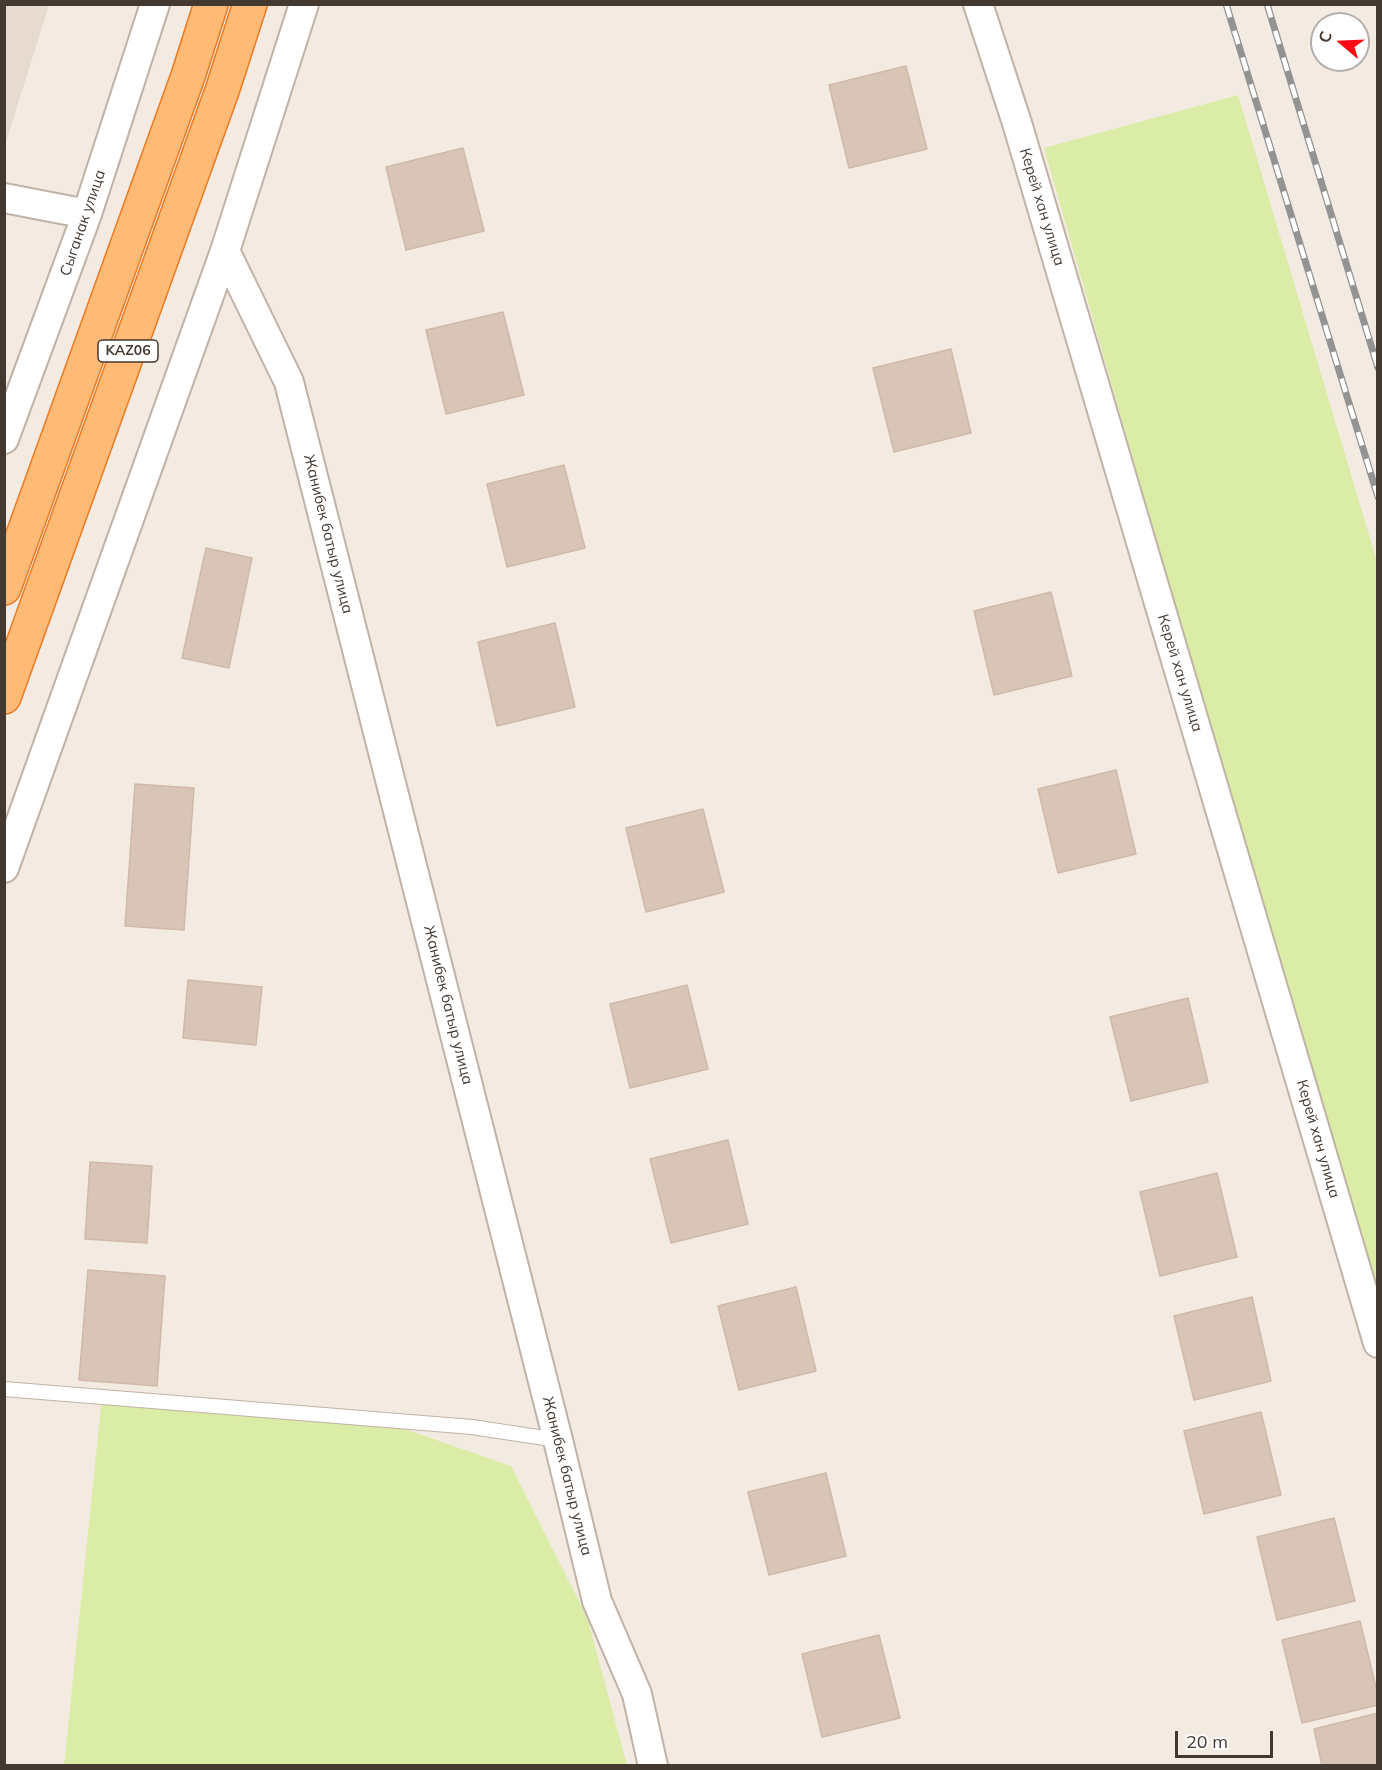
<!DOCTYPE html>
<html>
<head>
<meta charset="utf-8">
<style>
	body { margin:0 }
	#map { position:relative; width:1382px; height:1770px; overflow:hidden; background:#f3eae1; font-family:Mulish,sans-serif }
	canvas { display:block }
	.frame { position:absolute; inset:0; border:6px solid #443931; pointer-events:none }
	.north { position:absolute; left:1310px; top:12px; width:60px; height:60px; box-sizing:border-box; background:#fff; border:2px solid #b4b0ad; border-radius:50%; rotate:289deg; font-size:16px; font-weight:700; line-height:24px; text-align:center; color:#443931 }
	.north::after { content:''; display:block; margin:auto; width:21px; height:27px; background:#ff0b16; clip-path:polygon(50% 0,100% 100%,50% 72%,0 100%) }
	.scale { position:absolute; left:1175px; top:1731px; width:98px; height:27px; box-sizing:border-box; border:3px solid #443931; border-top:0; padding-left:8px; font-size:18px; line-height:21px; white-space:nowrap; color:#443931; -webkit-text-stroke:4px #fff; paint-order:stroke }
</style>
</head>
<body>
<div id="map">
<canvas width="1382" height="1770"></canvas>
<div class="frame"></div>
<div class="north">С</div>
<div class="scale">20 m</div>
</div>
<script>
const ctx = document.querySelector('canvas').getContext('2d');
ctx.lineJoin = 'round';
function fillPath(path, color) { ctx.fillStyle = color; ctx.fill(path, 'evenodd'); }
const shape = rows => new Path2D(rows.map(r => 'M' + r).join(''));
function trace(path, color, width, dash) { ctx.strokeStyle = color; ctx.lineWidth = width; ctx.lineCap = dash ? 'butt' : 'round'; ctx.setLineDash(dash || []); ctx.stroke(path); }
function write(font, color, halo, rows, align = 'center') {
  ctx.font = font + ' Mulish,sans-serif'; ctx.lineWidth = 6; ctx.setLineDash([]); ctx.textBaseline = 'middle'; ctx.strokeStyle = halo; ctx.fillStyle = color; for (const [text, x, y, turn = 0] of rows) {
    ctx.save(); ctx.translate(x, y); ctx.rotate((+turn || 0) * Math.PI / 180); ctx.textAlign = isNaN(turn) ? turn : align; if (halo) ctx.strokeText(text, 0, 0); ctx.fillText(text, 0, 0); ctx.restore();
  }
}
fillPath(shape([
	[5,4,49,5,5,145,4,5]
]), '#e7dace');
fillPath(shape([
	[1238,95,1377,562,1377,1312,1044,148],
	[102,1397,390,1424,511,1466,587,1617,627,1765,64,1766]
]), '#daeca5');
const building = shape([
	[906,66,927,149,849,168,829,85,906,66],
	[463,148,484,231,406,250,386,167,463,148],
	[503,312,524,395,446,414,426,330,503,312],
	[951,349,971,433,894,452,873,368,951,349],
	[564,465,585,548,507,567,487,484,564,465],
	[206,548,252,558,229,668,182,658,206,548],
	[1051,592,1072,676,994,695,974,611,1051,592],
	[555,623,575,707,497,726,478,642,555,623],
	[1116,770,1136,854,1058,873,1038,789,1116,770],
	[135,784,194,788,184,930,125,926,135,784],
	[703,809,724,892,646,912,626,828,703,809],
	[188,980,262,987,256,1045,183,1038,188,980],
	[687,985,708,1069,630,1088,610,1004,687,985],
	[1188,998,1208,1082,1131,1101,1110,1017,1188,998],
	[728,1140,748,1224,671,1243,650,1159,728,1140],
	[90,1162,152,1166,147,1243,85,1239,90,1162],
	[1217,1173,1237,1257,1160,1276,1140,1192,1217,1173],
	[88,1270,165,1276,157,1386,79,1380,88,1270],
	[796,1287,816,1371,739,1390,718,1306,796,1287],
	[1252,1297,1271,1381,1194,1400,1174,1316,1252,1297],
	[1261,1412,1281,1495,1204,1514,1184,1431,1261,1412],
	[826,1473,846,1556,769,1575,748,1492,826,1473],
	[1334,1518,1355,1601,1277,1620,1257,1537,1334,1518],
	[1360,1621,1378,1696,1378,1705,1302,1723,1282,1640,1360,1621],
	[879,1635,900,1718,822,1737,802,1654,879,1635],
	[1378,1713,1378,1766,1322,1766,1314,1729,1378,1713]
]);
fillPath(building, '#d8c5b8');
trace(building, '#d0b9a8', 1.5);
const service = shape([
	[4,1389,472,1427,558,1440]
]);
const minor = shape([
	[978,4,1017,123,1378,1343],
	[4,198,87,214],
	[225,251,289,382,558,1440,597,1601,637,1694,653,1766],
	[4,439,87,214,155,4],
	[4,868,225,251,304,4]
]);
const trunk = shape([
	[4,588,188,76,211,4],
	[4,697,223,88,250,4]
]);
trace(service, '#c1b2a6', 16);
trace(minor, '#c1b2a6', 32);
trace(trunk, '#ec7a22', 36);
trace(service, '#fff', 14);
trace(minor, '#fff', 28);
trace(trunk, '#ffba76', 33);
const rail = shape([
	[1226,4,1378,497],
	[1267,4,1378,368]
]);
trace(rail, '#939393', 7);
trace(rail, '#fff', 4.5, [14]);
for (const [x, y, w] of [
	[128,351,60]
]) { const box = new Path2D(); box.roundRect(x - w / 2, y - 11, w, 22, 4.5); ctx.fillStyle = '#fff'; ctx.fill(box); trace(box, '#443931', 1.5); }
write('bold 14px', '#443931', null, [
	["KАZ06",128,351]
]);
write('15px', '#443931', '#fff', [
	["Керей хан улица",1042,207,73],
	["Сыганак улица",83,223,-71],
	["Жанибек батыр улица",328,534,76],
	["Керей хан улица",1180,673,73],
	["Жанибек батыр улица",448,1005,76],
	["Керей хан улица",1318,1139,74],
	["Жанибек батыр улица",567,1476,76]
]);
</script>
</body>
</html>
